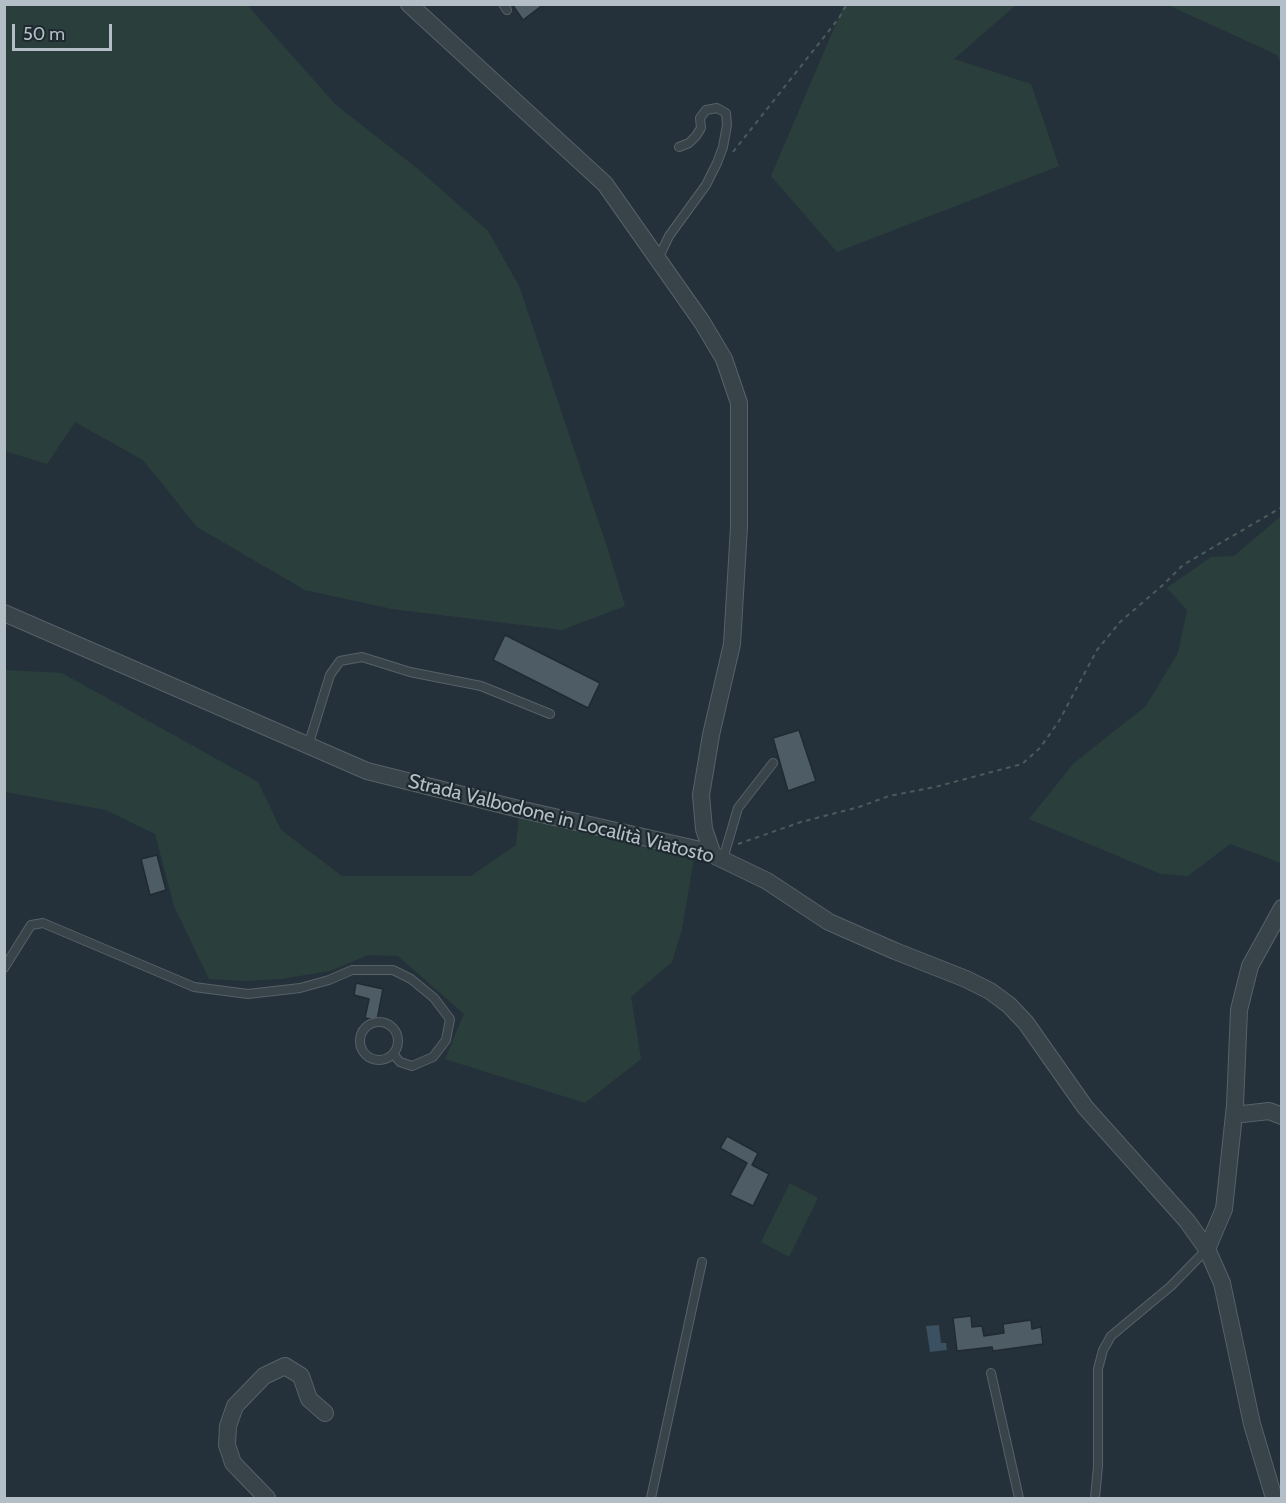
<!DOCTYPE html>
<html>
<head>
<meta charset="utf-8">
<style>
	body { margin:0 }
	#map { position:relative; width:1286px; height:1503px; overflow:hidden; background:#25313a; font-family:Cabin,sans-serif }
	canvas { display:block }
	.frame { position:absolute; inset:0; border:6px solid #b4bec6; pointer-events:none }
	.scale { position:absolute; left:12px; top:24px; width:100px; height:27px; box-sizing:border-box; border:3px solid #b4bec6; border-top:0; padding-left:8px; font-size:18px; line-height:21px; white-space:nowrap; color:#b4bec6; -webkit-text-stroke:4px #1e282f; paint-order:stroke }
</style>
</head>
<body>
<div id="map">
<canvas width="1286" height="1503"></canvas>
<div class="frame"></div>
<div class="scale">50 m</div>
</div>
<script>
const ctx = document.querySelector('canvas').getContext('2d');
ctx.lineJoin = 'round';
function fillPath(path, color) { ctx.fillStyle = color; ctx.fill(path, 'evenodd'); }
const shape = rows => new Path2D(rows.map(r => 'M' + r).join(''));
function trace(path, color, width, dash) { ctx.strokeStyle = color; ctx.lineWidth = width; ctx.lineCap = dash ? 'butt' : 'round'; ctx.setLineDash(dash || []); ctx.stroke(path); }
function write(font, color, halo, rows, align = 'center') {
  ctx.font = font + ' Cabin,sans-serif'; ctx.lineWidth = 4.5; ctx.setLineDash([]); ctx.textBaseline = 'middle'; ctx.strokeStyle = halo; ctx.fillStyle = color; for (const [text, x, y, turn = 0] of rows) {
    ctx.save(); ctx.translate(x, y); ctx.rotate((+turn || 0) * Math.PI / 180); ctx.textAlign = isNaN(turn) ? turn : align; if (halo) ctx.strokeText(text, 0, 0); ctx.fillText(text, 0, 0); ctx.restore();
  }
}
fillPath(shape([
	[4,5,247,5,336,105,418,169,488,231,519,286,608,550,625,606,562,630,392,609,305,590,197,527,143,460,75,422,47,464,5,451],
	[844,5,1016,5,954,59,1031,84,1059,166,837,252,771,176],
	[1168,5,1281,5,1281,63,1277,55],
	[1281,516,1281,863,1230,844,1188,876,1161,874,1029,819,1074,763,1146,706,1178,653,1187,610,1167,588,1211,557,1234,556],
	[5,670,62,673,258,782,281,830,342,876,471,876,516,845,519,816,694,858,682,929,672,962,631,997,641,1059,585,1103,445,1059,464,1014,398,956,368,955,330,971,281,979,246,981,209,979,174,906,155,834,106,810,5,792],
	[790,1183,818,1198,789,1257,761,1242]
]), '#2a3f3c');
fillPath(shape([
	[939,1325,941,1343,946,1343,947,1350,930,1352,926,1326]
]), '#3b5060');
const building = shape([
	[512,4,544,4,523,20,512,4],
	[505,635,600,683,588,708,493,660,505,635],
	[799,730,816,781,788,791,773,738,799,730],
	[157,855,166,890,150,895,141,859,157,855],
	[356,983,383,989,377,1020,365,1018,369,999,354,995,356,983],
	[727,1136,758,1153,752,1165,769,1174,753,1206,730,1195,747,1163,720,1148,727,1136],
	[971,1316,972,1327,982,1326,984,1336,1004,1333,1003,1324,1031,1320,1032,1329,1041,1327,1043,1344,993,1351,992,1347,957,1351,953,1318,971,1316]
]);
fillPath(building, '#4e5c65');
trace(building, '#202a31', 1.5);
const service = shape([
	[503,4,507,10],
	[658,259,669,236,706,185,717,163,723,147,727,125,726,113,717,108,706,110,700,118,701,128,696,136,689,143,679,147],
	[308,746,330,675,340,661,362,657,410,672,481,686,550,714],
	[723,859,738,808,773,763],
	[4,968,31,925,43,923,194,987,248,994,300,988,329,980,352,970,393,970,411,979,434,998,450,1019,446,1040,433,1057,412,1066,400,1062,394,1055],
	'360 1041a19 19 0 1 1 38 0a19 19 0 1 1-38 0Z',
	[991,1373,1019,1498],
	[651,1498,702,1262],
	[1095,1498,1098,1466,1098,1369,1103,1350,1111,1336,1171,1286,1207,1249]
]);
const minor = shape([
	[409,4,605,184,702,322,724,359,739,403,739,527,732,644,711,735,701,795,704,829,713,855],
	[4,613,367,771,519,809,696,849,713,855,767,881,829,922,895,951,966,979,990,991,1009,1005,1026,1023,1085,1107,1187,1221,1207,1249,1222,1283,1252,1424,1274,1498],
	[1234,1115,1269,1111,1282,1116],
	[1207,1249,1224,1209,1235,1105,1239,1010,1250,966,1282,908],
	[267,1498,233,1463,227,1445,228,1426,235,1406,264,1376,285,1366,301,1376,309,1399,325,1413]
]);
trace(service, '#576168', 10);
trace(minor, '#576168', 18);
trace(shape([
	[733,152,839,18,847,4],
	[738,844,801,822,859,807,889,796,935,787,1022,764,1040,748,1059,721,1097,650,1120,622,1164,584,1183,565,1282,507]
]), '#495c5b', 2, [4.5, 4.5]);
trace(service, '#39434a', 8);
trace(minor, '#39434a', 16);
write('20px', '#b4bec6', '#1e282f', [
	["Strada Valbodone in Località Viatosto",561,819,14]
]);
</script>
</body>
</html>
